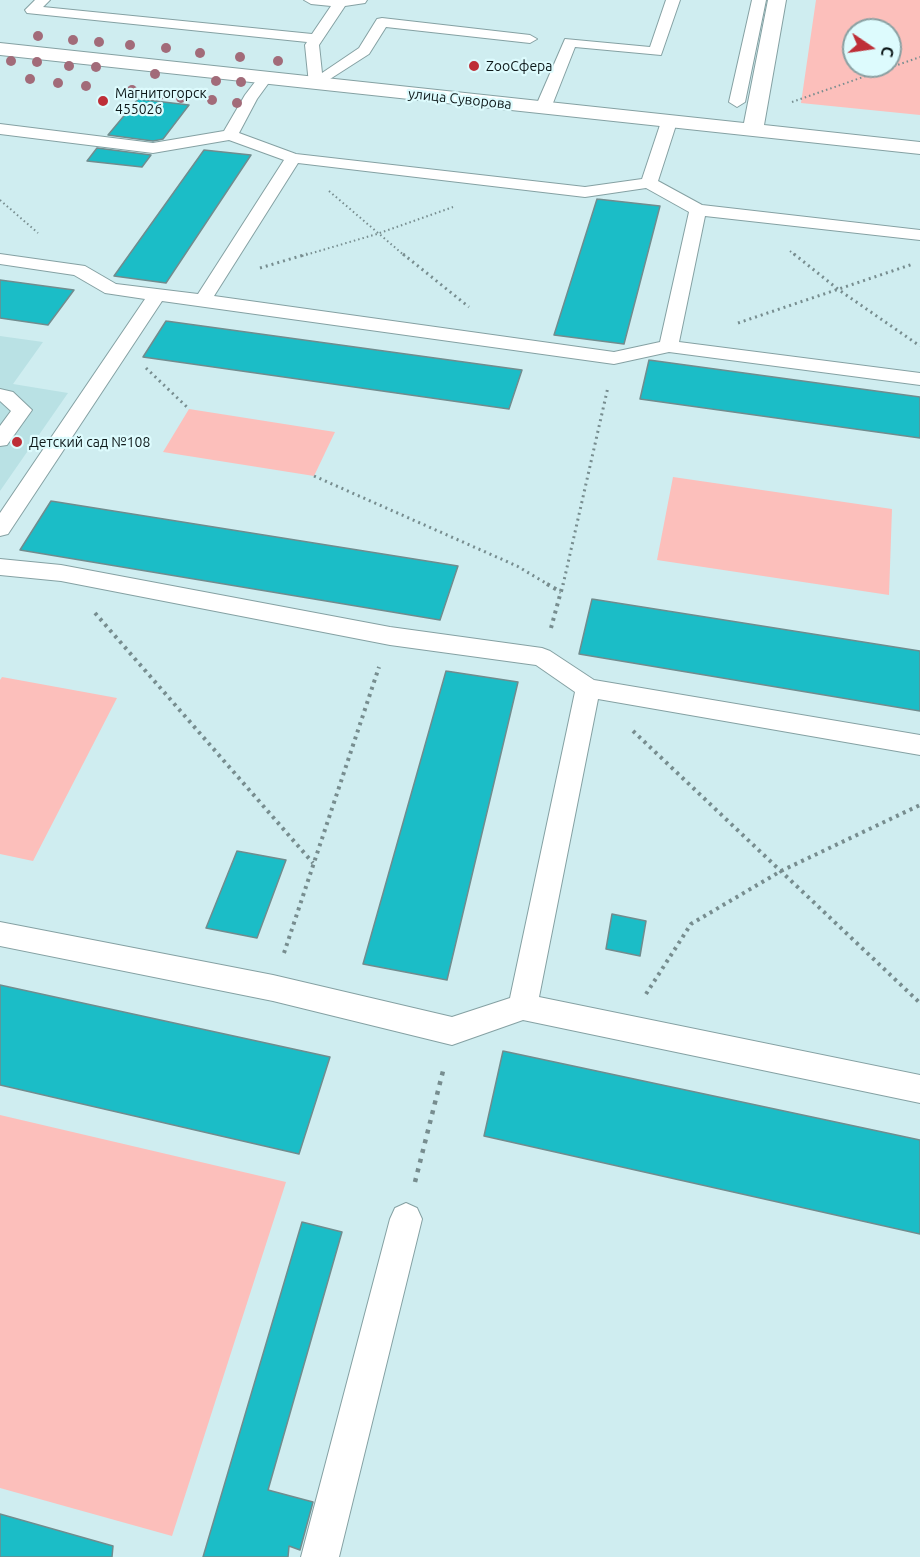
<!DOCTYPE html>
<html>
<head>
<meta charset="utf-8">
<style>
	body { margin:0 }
	#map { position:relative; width:920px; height:1557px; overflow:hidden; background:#cfedf0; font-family:Ubuntu,sans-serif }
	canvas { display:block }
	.north { position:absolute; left:842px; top:18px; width:60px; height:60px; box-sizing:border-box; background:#ddfbfd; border:2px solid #8aa0a2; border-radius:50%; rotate:103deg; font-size:16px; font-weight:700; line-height:24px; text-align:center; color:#0d1819 }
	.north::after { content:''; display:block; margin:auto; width:21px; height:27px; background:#be2e37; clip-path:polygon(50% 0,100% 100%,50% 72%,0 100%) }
</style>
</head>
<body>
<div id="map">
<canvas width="920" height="1557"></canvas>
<div class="north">С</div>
</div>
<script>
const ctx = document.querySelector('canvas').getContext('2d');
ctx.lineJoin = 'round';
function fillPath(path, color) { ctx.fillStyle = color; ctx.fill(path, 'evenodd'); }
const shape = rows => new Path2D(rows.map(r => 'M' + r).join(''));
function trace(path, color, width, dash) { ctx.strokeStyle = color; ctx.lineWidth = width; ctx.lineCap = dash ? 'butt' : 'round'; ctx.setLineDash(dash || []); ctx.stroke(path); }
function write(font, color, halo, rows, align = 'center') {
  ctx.font = font + ' Ubuntu,sans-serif'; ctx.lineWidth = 4.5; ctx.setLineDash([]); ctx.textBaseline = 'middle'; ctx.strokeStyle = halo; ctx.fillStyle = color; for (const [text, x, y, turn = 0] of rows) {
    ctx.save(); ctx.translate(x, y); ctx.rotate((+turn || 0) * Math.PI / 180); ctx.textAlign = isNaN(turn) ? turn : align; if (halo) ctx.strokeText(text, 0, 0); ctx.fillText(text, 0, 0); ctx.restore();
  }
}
fillPath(shape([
	[0,336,43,342,13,384,68,393,0,491]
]), '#b9e1e4');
fillPath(shape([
	[816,0,920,0,920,115,801,103],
	[854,30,890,30,890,66,854,66],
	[189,409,335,432,314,476,163,452],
	[673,477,892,509,889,595,657,560],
	[2,677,117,698,33,861,0,854,0,680],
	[0,1115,286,1182,172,1536,0,1488]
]), '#fcbfbb');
const building = shape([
	[138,99,189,105,163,139,153,141,108,135,138,99],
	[97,148,151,155,142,167,87,161,97,148],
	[204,150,251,155,166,283,114,276,204,150],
	[597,199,660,206,624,344,554,335,597,199],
	[0,280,74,290,48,325,0,318,0,280],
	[166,321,522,370,509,409,143,357,166,321],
	[649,360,920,397,920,438,640,399,649,360],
	[51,501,458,566,440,620,20,550,51,501],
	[592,599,920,651,920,711,579,654,592,599],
	[446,671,518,682,447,980,363,964,446,671],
	[237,851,286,860,257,938,206,928,237,851],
	[612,914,646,921,640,956,606,949,612,914],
	[0,985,330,1057,299,1154,0,1085,0,985],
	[503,1051,920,1140,920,1234,484,1136,503,1051],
	[302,1222,342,1232,268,1490,313,1502,300,1550,289,1546,288,1557,203,1557,302,1222],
	[0,1514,113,1546,112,1557,0,1557,0,1514]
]);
fillPath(building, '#1bbdc7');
trace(building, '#708c8e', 1.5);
const lane = shape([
	[35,0,50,0,43,7,312,34,331,6,311,4,304,0,367,0,365,3,345,6,319,45,322,73,359,48,377,19,382,18,530,35,537,39,530,43,386,27,369,54,316,88,309,84,305,45,307,42,27,13,25,10,35,0],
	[666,0,680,0,661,55,575,47,551,108,548,111,538,111,535,108,565,39,650,47,666,0],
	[752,0,766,0,745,102,737,107,729,102,752,0],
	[266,73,273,77,257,99,239,133,296,154,585,187,642,179,661,122,669,117,677,122,658,181,702,205,920,230,920,240,705,216,679,342,920,373,920,385,669,352,614,364,162,301,8,534,0,536,0,513,145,299,105,293,74,275,0,264,0,254,85,266,116,284,198,294,284,160,229,140,153,153,0,134,0,124,153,143,224,131,245,95,261,74,266,73],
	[298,163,585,197,646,188,689,212,660,342,614,352,214,296,298,163],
	[0,389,13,392,32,410,7,445,0,446,0,426,11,411,0,401,0,389],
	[0,559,61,565,390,627,542,648,550,651,594,680,920,735,920,755,598,699,539,997,920,1075,920,1103,523,1020,452,1045,273,1001,0,946,0,922,273,975,452,1017,510,998,575,692,536,665,390,645,61,581,0,575,0,559],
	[406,1203,417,1208,422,1219,339,1557,301,1557,390,1219,395,1208,406,1203]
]);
const secondary = shape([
	[768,0,786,0,764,125,920,142,920,154,0,55,0,43,744,123,768,0]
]);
trace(lane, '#85a1a3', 2);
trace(secondary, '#85a1a3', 2);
trace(shape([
	[792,102,920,57],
	[329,191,405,256],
	[0,200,38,233],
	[790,251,796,256],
	[302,256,377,234,453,207]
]), '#778d8f', 2, [1.5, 3]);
trace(shape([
	[403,254,469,307],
	[794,254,839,290,920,346],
	[260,268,307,254],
	[738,323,913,264],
	[146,368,189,409],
	[314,476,517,566,549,585],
	[563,585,608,387]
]), '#778d8f', 3, [2, 4]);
trace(shape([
	[547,584,561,592],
	[95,613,313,863],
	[551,628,563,584],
	[633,731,920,1003],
	[284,953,379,667],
	[646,994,691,924,781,871,920,805]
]), '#778d8f', 4, [3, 4.5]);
trace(shape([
	[415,1182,444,1067]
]), '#778d8f', 4.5, [4, 6]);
fillPath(lane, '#fff');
fillPath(secondary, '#fff');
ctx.fillStyle = '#a26b79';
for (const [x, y] of [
	[38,36],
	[73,40],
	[99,42],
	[130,45],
	[166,48],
	[200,53],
	[240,57],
	[11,61],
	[278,61],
	[37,62],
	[69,66],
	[96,67],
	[155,74],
	[30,79],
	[216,81],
	[241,82],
	[58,83],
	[86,86],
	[132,90],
	[160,95],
	[181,98],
	[212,100],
	[237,103]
]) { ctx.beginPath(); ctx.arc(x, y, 5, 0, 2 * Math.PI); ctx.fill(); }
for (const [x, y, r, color] of [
	[474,66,6,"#be2e37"],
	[103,101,6,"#be2e37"],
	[17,442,6,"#be2e37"]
]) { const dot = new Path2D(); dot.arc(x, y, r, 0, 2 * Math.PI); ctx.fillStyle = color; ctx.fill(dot); trace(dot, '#ddfbfd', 2); }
write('14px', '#0d1819', '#ddfbfd', [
	["ZooСфера",486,66],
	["Магнитогорск",115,93],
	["455026",115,109],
	["Детский сад №108",29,442]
], 'left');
write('14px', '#0d1819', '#ddfbfd', [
	["улица Суворова",460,99,6]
]);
</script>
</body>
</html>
